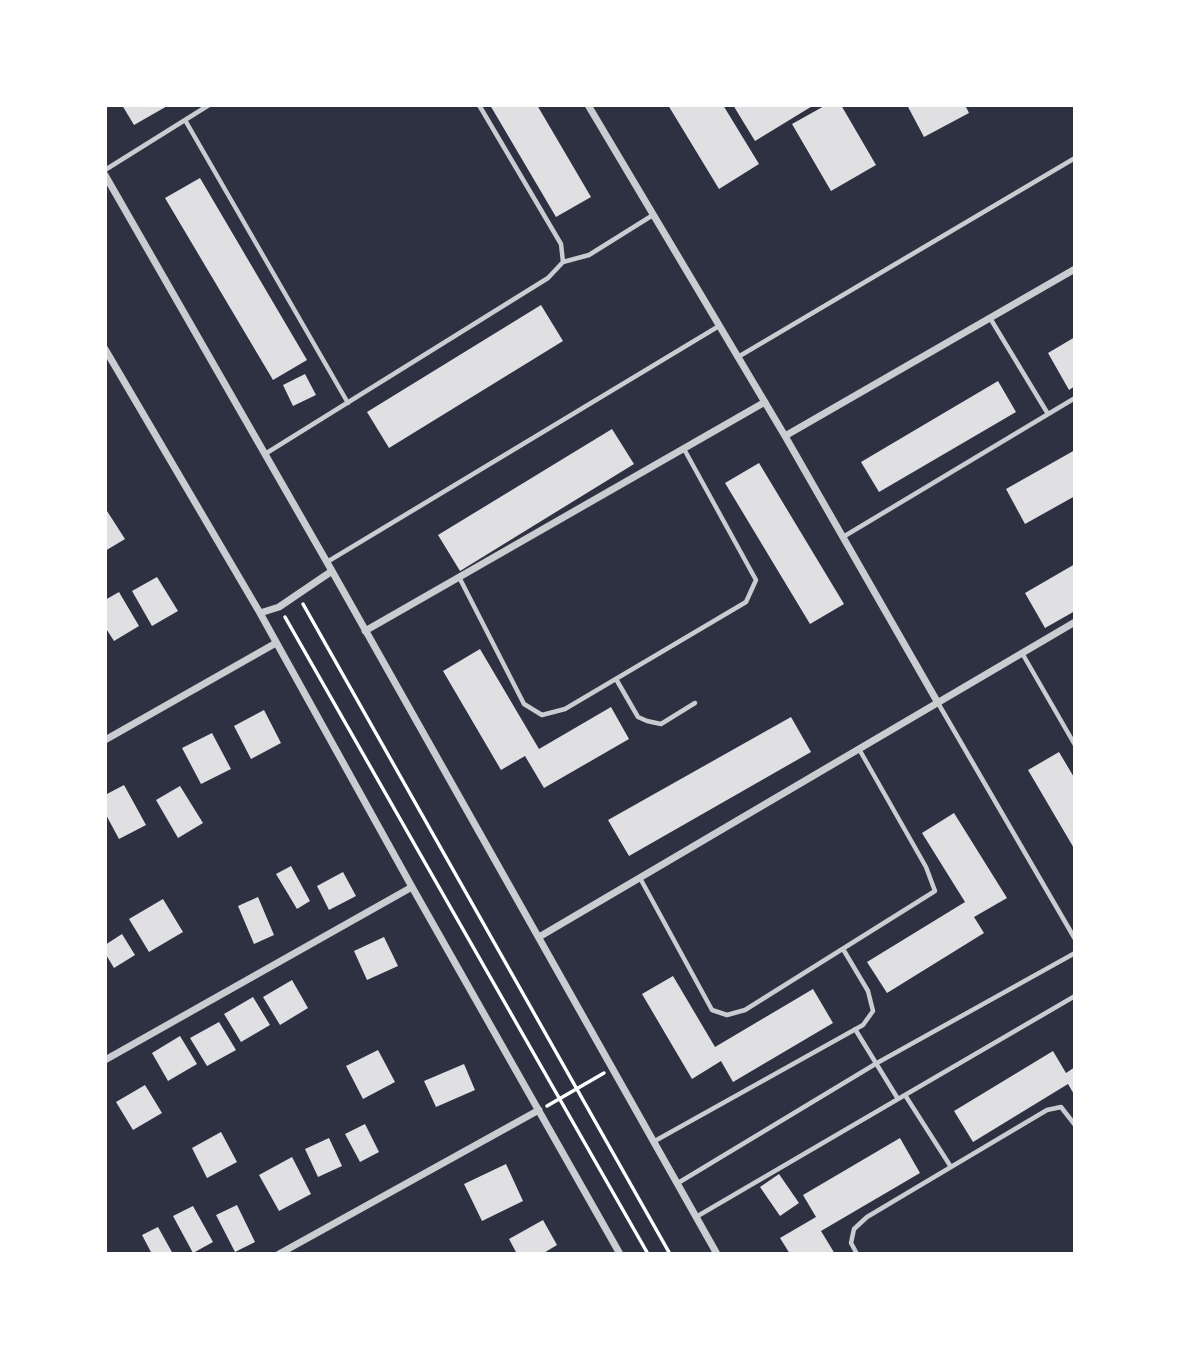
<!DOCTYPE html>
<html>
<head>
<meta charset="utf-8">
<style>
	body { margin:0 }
	#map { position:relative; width:1180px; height:1359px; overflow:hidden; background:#2d3142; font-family:Raleway,sans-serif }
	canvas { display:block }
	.frame { position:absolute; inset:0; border:107px solid #fff; pointer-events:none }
</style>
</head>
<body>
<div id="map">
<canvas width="1180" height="1359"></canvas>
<div class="frame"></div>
</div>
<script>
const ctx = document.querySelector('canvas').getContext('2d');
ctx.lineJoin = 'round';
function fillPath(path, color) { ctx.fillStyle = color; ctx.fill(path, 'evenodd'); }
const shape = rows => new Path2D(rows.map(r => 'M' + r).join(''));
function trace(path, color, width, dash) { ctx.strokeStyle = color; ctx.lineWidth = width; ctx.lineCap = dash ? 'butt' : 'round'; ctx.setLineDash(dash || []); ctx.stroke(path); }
fillPath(shape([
	[122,105,169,105,134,125],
	[490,105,537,105,591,197,556,217],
	[668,105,723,105,759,164,719,189],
	[733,105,814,105,755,141],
	[826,105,841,105,876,165,831,191,792,124],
	[907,105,965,105,969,113,924,137],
	[200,178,307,360,273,380,165,198],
	[541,305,563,341,389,448,367,412],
	[1075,337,1075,386,1069,390,1048,353],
	[305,374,316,395,293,406,283,385],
	[998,381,1016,412,879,492,861,462],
	[612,429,634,464,460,571,438,535],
	[1075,450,1075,496,1025,524,1006,489],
	[759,463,844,604,810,624,725,483],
	[107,511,125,539,105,551,105,512],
	[1075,564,1075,611,1045,628,1025,593],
	[157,577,178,611,152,626,132,591],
	[119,592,139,626,114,641,105,627,105,600],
	[480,649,539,749,611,707,629,739,544,788,525,756,501,770,443,671],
	[264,710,281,743,251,759,234,726],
	[791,717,811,752,629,856,608,820],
	[212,733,231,769,201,784,182,748],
	[1059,752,1075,779,1075,850,1028,770],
	[124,785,146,825,119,839,105,813,105,795],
	[180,786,203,823,178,838,156,800],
	[954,813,1007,898,974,917,984,933,887,993,867,962,965,902,922,833],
	[291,866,310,901,297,909,276,874],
	[343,872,356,896,329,910,317,886],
	[258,897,274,935,254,944,238,906],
	[163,899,183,932,149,952,129,919],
	[122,934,135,955,114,968,105,953,105,945],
	[384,937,398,966,367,980,354,951],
	[673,976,715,1047,813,989,833,1023,733,1082,721,1061,692,1079,642,994],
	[292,980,308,1008,280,1025,263,997],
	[253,997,270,1025,241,1042,224,1014],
	[219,1022,236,1050,207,1066,190,1038],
	[180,1036,197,1064,168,1081,152,1053],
	[378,1050,395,1082,363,1099,346,1066],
	[1053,1051,1066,1073,1075,1067,1075,1096,1068,1084,973,1142,954,1111],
	[464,1064,475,1090,436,1107,424,1081],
	[145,1085,162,1113,133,1130,116,1102],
	[365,1124,379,1152,360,1162,345,1134],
	[221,1132,237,1162,207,1178,192,1148],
	[329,1138,342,1166,318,1177,305,1149],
	[900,1138,920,1173,821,1231,835,1254,790,1254,780,1238,816,1217,803,1195],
	[292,1157,311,1194,279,1211,259,1175],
	[506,1164,523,1201,482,1221,464,1184],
	[779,1174,799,1203,780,1216,760,1187],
	[237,1205,255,1242,235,1252,216,1215],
	[193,1206,213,1242,193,1253,173,1216],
	[543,1220,557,1245,542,1254,517,1254,509,1239],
	[158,1227,173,1254,152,1254,142,1235]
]), '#e0e0e3');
trace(shape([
	[303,604,670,1254],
	[285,617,648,1254],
	[547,1106,604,1073]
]), '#fff', 3.5);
trace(shape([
	[185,120,348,403],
	[105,170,209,105],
	[563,262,589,255,653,215],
	[990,318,1048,414],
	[738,357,1075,158],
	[265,454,548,278,563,262,561,244,479,105],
	[843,537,1075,398],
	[327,562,719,326],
	[459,577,524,704,542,715,565,709,746,602,756,580,684,449],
	[1022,653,1075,745],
	[616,679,638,717,647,721,661,724,695,703],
	[938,703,1075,939],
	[640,878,712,1010,727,1015,745,1010,935,891,926,867,859,749],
	[855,1029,898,1099],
	[905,1095,1075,996],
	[653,1142,863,1025,873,1011,868,991,843,949],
	[678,1183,877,1063,1075,953],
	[696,1217,905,1095,951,1167],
	[857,1254,851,1243,854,1229,867,1217,951,1167,1047,1110,1061,1107,1075,1125],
	[1074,1254,1075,1253]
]), '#caccd0', 4.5);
trace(shape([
	[588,105,785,436,938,703],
	[105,175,332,571,717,1254],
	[105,349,260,613,412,887,620,1254],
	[785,436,1075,269],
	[260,613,279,607,332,571],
	[365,631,765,402],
	[105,740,276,643],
	[539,937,1075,622],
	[105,1060,412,887],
	[279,1254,539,1110]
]), '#caccd0', 7);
</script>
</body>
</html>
